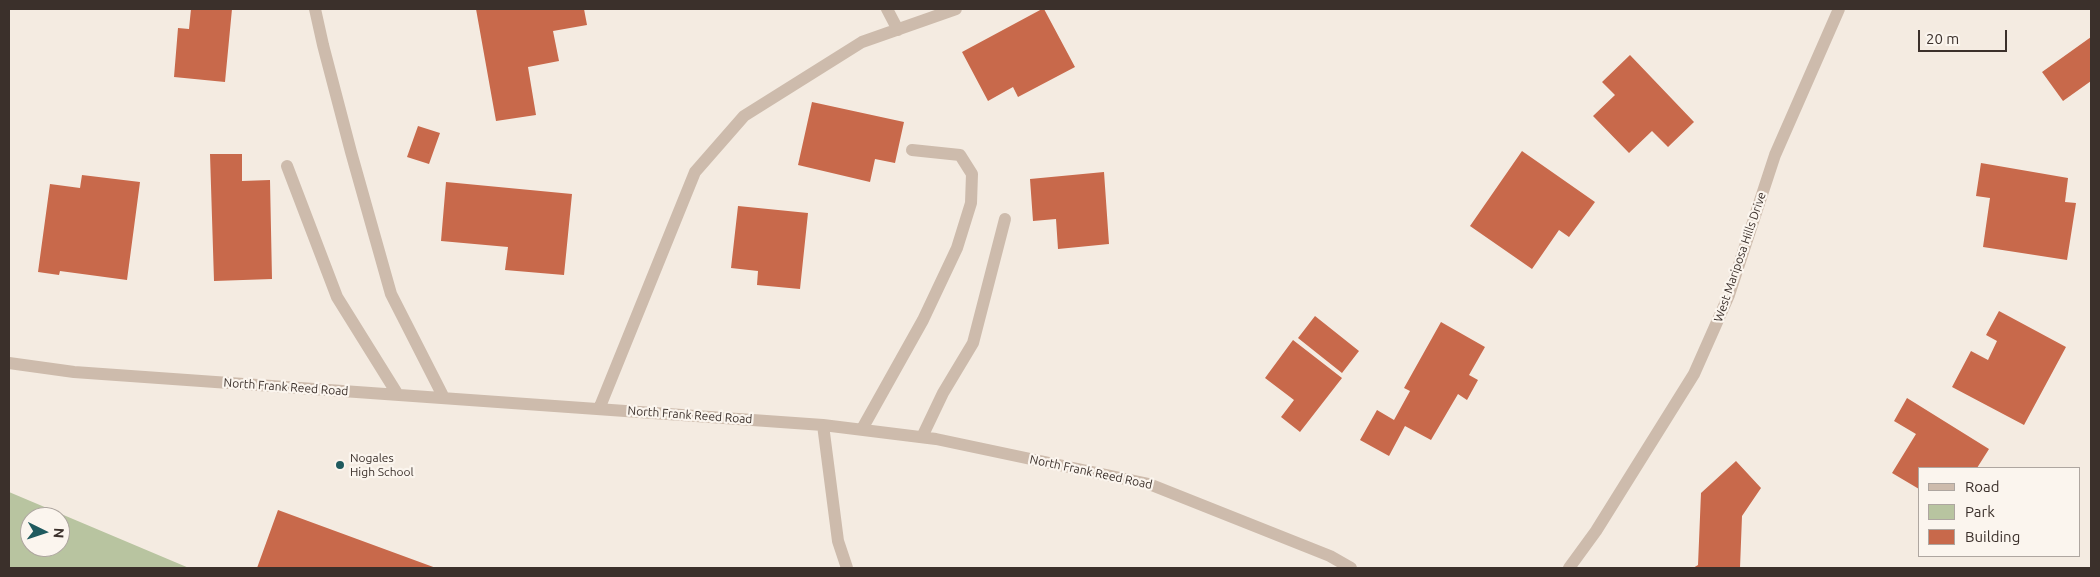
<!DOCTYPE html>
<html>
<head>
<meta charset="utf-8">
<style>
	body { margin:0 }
	#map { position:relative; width:2100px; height:577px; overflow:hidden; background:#f4ebe1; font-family:Ubuntu,sans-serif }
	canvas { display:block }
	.frame { position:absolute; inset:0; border:10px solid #3b302b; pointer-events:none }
	.legend { position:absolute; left:1918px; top:467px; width:162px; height:90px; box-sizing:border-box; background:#fbf5ee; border:1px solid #aea6a0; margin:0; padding:6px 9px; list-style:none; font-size:15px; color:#3b302b }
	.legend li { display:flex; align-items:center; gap:10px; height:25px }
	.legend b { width:25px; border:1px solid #aea6a0 }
	.north { position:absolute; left:20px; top:507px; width:50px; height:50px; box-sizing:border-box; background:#fbf5ee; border:1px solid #aea6a0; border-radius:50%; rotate:94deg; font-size:14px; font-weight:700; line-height:20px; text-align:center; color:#3b302b }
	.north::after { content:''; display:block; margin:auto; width:18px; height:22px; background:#1f5a5e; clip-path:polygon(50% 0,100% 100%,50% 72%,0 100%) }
	.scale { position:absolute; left:1918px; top:30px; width:89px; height:22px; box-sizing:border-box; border:2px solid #3b302b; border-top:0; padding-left:6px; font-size:15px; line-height:18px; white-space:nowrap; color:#3b302b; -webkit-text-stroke:4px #fbf5ee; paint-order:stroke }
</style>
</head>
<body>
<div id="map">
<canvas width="2100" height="577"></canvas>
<div class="frame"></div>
<ul class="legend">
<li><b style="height:6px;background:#cdbbac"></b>Road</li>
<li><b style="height:14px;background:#b8c4a0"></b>Park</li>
<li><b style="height:14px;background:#c8694b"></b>Building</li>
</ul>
<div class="north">N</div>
<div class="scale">20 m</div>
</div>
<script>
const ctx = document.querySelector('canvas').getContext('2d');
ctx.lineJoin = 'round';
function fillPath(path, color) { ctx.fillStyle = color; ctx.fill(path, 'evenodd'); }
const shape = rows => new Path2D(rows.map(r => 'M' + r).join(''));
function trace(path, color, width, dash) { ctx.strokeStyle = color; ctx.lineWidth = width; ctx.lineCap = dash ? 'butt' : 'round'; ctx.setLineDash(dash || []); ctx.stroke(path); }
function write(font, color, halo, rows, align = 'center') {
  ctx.font = font + ' Ubuntu,sans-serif'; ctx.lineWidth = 4.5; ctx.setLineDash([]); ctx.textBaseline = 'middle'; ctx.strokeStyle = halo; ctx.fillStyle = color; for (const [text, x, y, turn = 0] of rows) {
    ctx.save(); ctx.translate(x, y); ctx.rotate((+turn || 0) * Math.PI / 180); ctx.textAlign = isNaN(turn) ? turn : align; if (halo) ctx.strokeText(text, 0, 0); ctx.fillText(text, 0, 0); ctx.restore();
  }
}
fillPath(shape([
	[9,492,189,568,9,568],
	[30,517,60,517,60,547,30,547]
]), '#b8c4a0');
fillPath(shape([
	[191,9,232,9,225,82,174,77,178,28,189,29],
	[476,9,584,9,587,25,553,31,559,61,528,67,536,115,496,121],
	[1042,9,1044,9,1075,67,1018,97,1013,87,988,101,962,52],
	[2091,37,2091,81,2063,101,2042,72],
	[1630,55,1694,122,1668,147,1652,131,1629,153,1593,116,1615,95,1602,82],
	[812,102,904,122,895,163,875,159,870,182,798,165],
	[418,126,440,133,429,164,407,157],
	[1522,151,1595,202,1569,237,1559,230,1532,269,1470,226],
	[210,154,242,154,242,181,270,180,272,279,214,281],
	[1981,163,2068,178,2065,202,2076,203,2067,260,1983,247,1990,198,1976,196],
	[1104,172,1109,244,1058,249,1056,219,1033,221,1030,179],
	[82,175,140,182,127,280,60,271,59,275,38,272,50,184,80,188],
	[446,182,572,194,564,275,505,270,508,247,441,241],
	[738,206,808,213,800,289,757,285,758,271,731,268],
	[1999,311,2066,347,2024,425,1952,387,1971,351,1988,360,1997,341,1986,335],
	[1315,316,1359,351,1342,373,1298,338],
	[1441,322,1485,347,1469,375,1478,380,1467,400,1458,394,1431,440,1405,426,1389,456,1360,440,1377,410,1394,420,1410,391,1404,388],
	[1293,340,1342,378,1300,432,1281,417,1294,400,1265,378],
	[1907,398,1989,449,1977,468,1919,468,1919,489,1892,473,1916,434,1894,421],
	[1736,461,1761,488,1742,516,1740,568,1693,568,1698,565,1701,493],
	[278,510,436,568,257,568]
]), '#c8694b');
trace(shape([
	[315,9,323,45,351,152,391,294,444,398],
	[887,9,898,30],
	[287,166,337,297,398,395],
	[9,363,74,372,823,425,936,439,1149,484,1330,556,1351,568],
	[599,409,695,172,744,116,862,42,956,9],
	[823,425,838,541,847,568],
	[862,429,923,320,957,248,971,203,972,174,960,155,912,150],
	[922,437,943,393,973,343,1005,219],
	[1569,568,1596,531,1694,374,1729,295,1775,155,1839,9]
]), '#cdbbac', 12);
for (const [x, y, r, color] of [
	[340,465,5,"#1f5a5e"]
]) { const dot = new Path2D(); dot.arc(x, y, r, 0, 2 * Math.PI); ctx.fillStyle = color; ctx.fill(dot); trace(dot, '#fbf5ee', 2); }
write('12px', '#3b302b', '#fbf5ee', [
	["West Mariposa Hills Drive",1740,257,-71],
	["North Frank Reed Road",286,387,4],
	["North Frank Reed Road",690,415,4],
	["North Frank Reed Road",1091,472,12]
]);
write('12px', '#3b302b', '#fbf5ee', [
	["Nogales",350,458],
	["High School",350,472]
], 'left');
</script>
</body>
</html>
